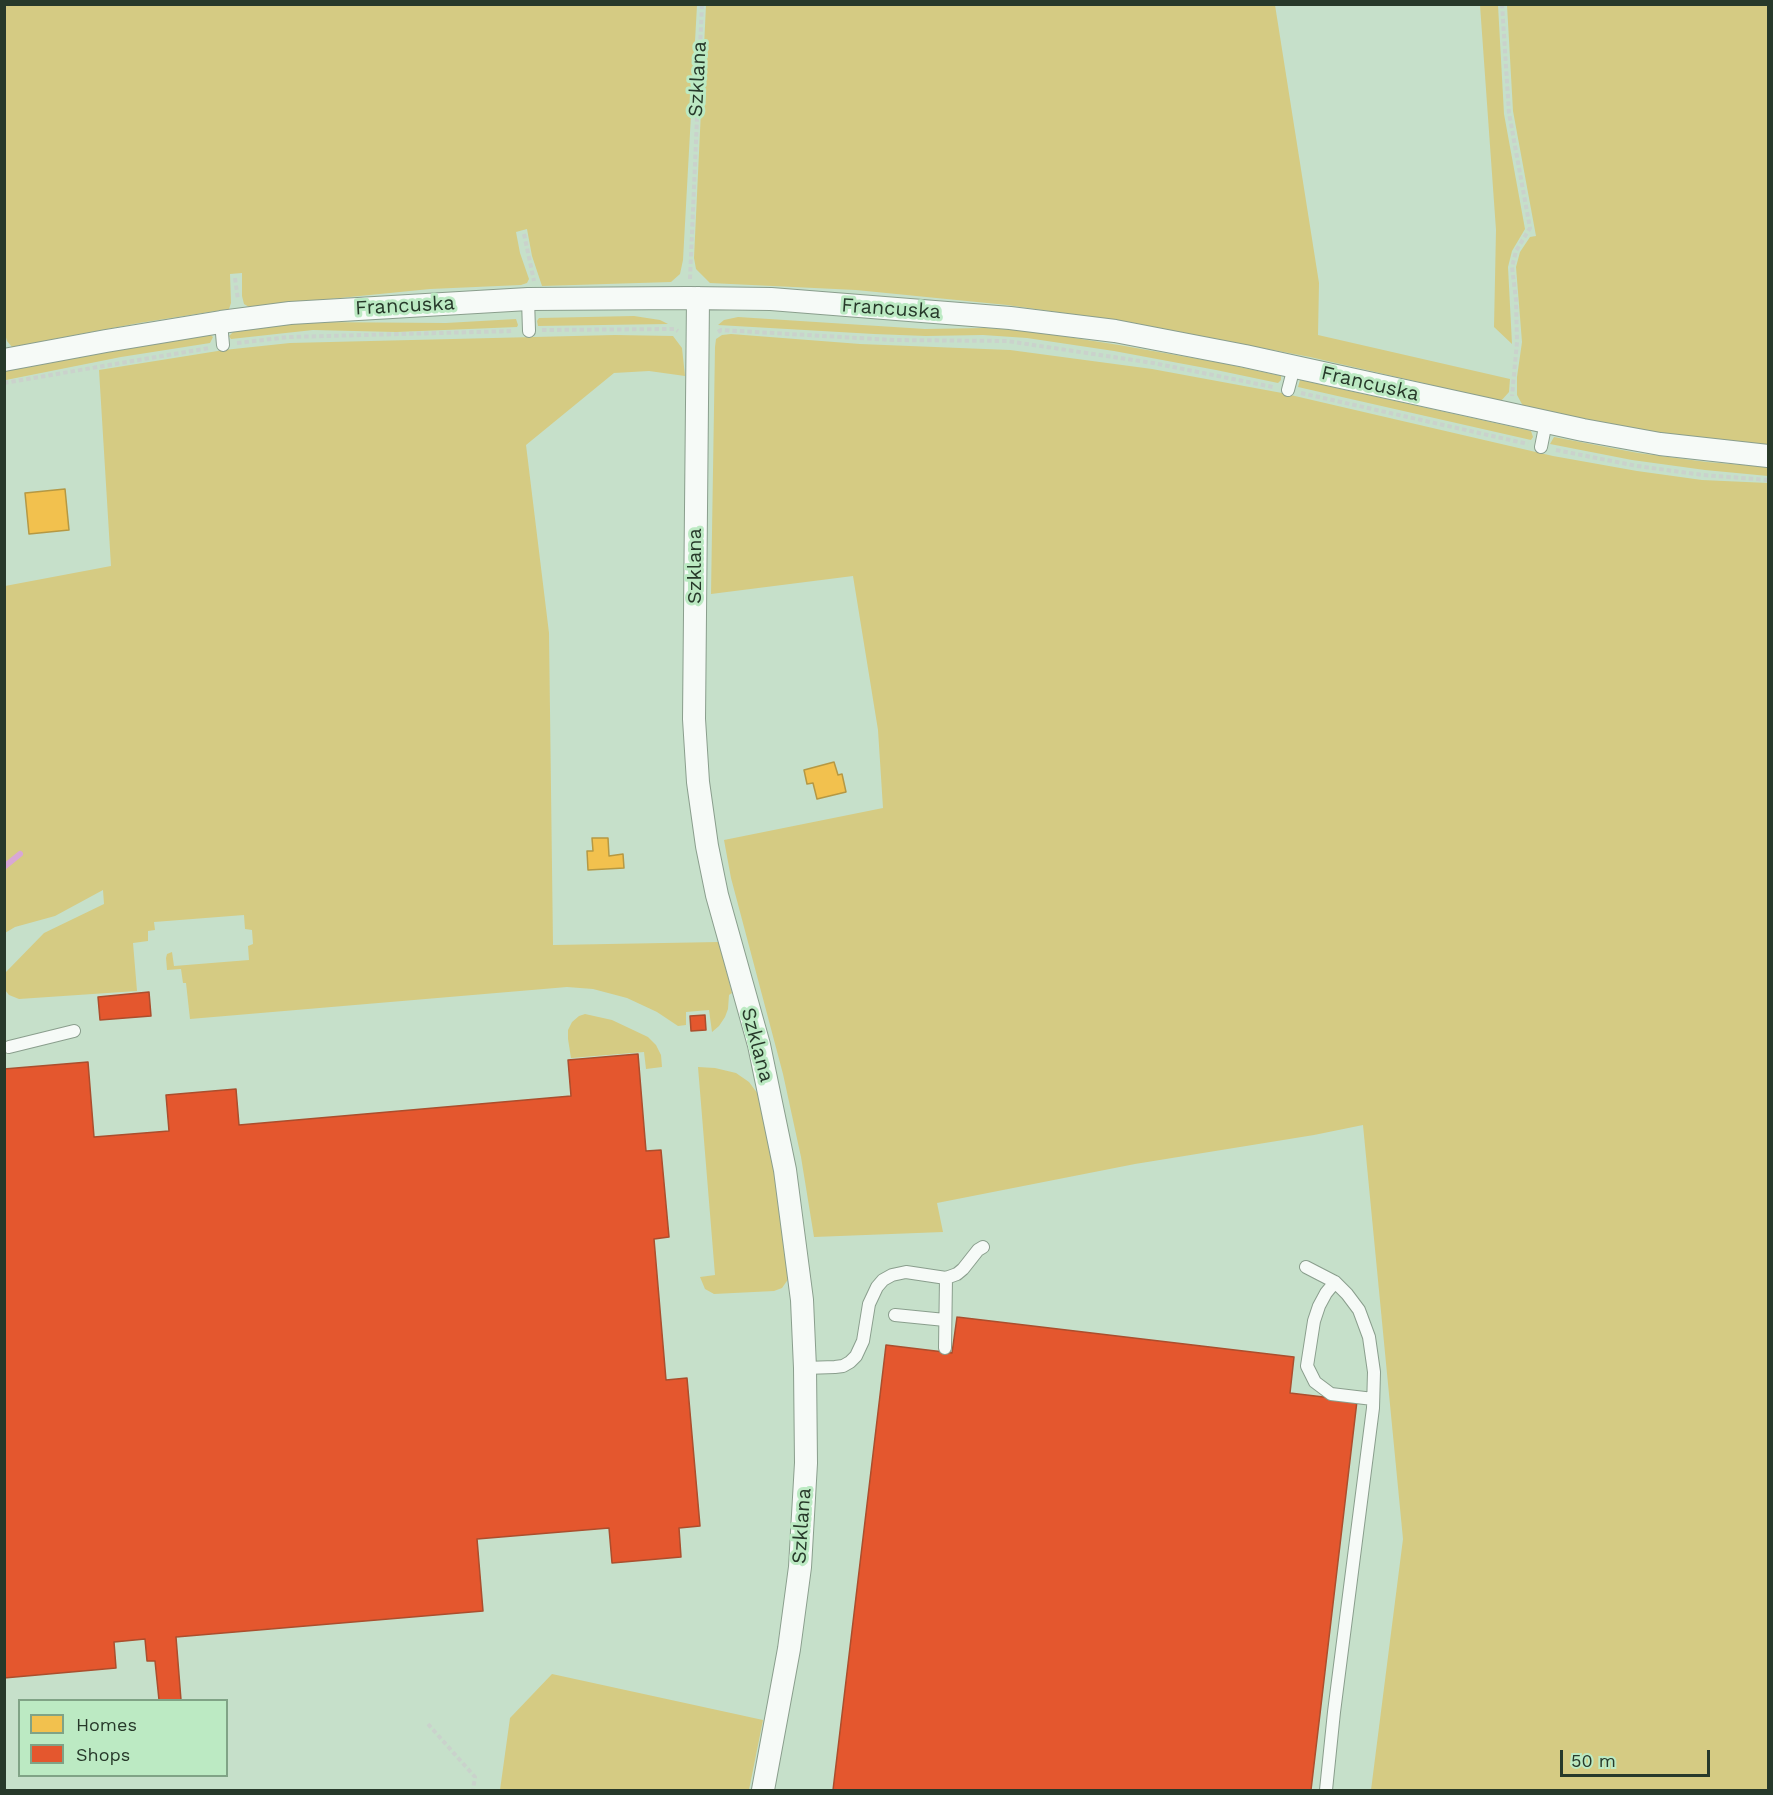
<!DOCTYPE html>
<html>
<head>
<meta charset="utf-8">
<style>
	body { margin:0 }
	#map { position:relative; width:1773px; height:1795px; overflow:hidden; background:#c6e0ca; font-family:"Work Sans",sans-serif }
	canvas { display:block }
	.frame { position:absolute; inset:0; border:6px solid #27392a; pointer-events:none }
	.legend { position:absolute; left:18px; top:1699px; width:210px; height:78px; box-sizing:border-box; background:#bceac3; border:2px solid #80a386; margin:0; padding:8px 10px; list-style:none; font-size:18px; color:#27392a }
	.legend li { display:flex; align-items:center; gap:12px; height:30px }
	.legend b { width:30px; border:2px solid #80a386 }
	.scale { position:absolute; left:1560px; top:1750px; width:150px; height:27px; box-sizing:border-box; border:3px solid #27392a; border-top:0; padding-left:8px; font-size:18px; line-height:21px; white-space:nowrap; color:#27392a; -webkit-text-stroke:4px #bceac3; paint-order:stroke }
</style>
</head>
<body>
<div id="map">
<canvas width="1773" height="1795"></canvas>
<div class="frame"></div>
<ul class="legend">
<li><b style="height:16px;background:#f2c14e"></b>Homes</li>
<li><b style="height:16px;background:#e4572e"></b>Shops</li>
</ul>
<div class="scale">50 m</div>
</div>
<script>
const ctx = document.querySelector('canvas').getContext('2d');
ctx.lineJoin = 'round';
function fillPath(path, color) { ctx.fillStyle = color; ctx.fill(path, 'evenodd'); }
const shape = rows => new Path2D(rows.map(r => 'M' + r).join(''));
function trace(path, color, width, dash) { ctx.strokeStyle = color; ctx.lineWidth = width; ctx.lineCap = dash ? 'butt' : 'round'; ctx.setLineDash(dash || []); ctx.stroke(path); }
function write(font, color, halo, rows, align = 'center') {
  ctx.font = font + ' "Work Sans",sans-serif'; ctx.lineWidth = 6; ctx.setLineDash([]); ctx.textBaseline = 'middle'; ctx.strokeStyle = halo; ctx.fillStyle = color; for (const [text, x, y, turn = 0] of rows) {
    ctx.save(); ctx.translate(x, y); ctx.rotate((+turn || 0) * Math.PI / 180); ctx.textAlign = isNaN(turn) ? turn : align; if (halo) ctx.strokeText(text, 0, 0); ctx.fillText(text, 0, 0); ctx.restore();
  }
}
fillPath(shape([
	[4,5,697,5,683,260,680,274,671,282,542,286,532,256,527,229,516,232,520,253,529,279,527,283,521,285,430,289,249,307,244,304,242,296,242,273,230,274,231,303,229,309,139,323,12,347,7,341,4,330],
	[706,5,1275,5,1319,283,1318,335,1510,379,1509,392,1501,401,1310,357,1119,321,1007,305,856,290,710,283,696,269,694,258],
	[1480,5,1498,5,1504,114,1525,229,1512,251,1508,267,1512,344,1494,327,1496,230],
	[1507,5,1768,5,1768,445,1663,436,1523,406,1517,395,1517,377,1522,342,1516,267,1520,252,1530,237,1536,236,1513,111],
	[634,316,660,320,668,324,538,326,537,321,539,318],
	[738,317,925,329,985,328,1030,331,1119,345,1221,363,1281,376,1281,380,1278,383,1216,370,1114,351,1027,338,983,335,926,336,874,334,718,325,724,320],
	[516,319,518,325,517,327,396,332,313,330,231,339,229,336,234,331,307,322,446,323],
	[209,334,213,337,210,343,121,357,6,380,5,379,6,370,129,347],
	[731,334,860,344,1010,350,1152,369,1282,393,1553,456,1637,471,1702,480,1768,483,1768,1790,1371,1790,1403,1539,1363,1125,1314,1135,1135,1164,937,1203,943,1232,814,1237,801,1157,783,1074,731,878,724,840,883,808,878,730,853,576,711,594,715,347,716,339,722,335],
	[615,335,673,336,682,348,685,376,649,371,614,373,526,445,549,633,553,945,719,942,732,993,729,995,728,1009,725,1017,719,1026,712,1032,709,1010,686,1012,686,1025,678,1026,657,1012,627,998,593,989,567,987,190,1019,186,983,183,983,181,969,167,970,166,958,167,954,172,952,174,966,249,960,248,946,253,944,252,930,245,929,244,915,154,922,155,930,148,931,148,941,133,943,137,991,19,999,9,995,5,990,5,973,44,933,104,904,103,890,55,916,15,927,5,933,5,586,111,566,99,370,224,350,290,343],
	[1300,380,1531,431,1533,437,1531,440,1298,387],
	[1554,437,1638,453,1707,462,1768,467,1768,476,1705,470,1632,460,1550,444],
	[585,1014,612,1020,648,1037,656,1045,661,1055,662,1067,646,1069,644,1052,571,1058,568,1039,568,1030,572,1022,579,1016],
	[698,1067,715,1068,736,1073,749,1082,758,1094,774,1170,789,1278,782,1288,774,1291,714,1294,705,1289,700,1277,715,1275],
	[552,1674,763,1720,749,1790,500,1790,510,1718]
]), '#d5cb83');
const homes = shape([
	[65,489,69,530,29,534,25,493,65,489],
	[834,762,838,775,842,774,846,792,817,799,813,783,807,784,804,770,834,762],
	[592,838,608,838,609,856,623,854,624,868,588,870,587,851,593,851,592,838]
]);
fillPath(homes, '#f2c14e');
trace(homes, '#b59843', 1.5);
const shops = shape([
	[149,992,151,1016,100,1020,98,997,149,992],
	[705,1015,706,1030,691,1031,690,1016,705,1015],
	[638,1054,646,1151,661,1150,669,1237,654,1239,666,1380,687,1378,700,1526,679,1528,681,1557,612,1563,609,1528,477,1539,483,1611,176,1637,181,1700,159,1700,155,1661,147,1661,145,1639,114,1642,116,1668,4,1678,4,1069,88,1062,94,1137,169,1131,166,1095,236,1089,239,1125,571,1096,568,1060,638,1054],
	[957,1317,1294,1357,1290,1393,1357,1401,1311,1790,833,1790,886,1345,952,1353,957,1317]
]);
fillPath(shops, '#e4572e');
trace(shops, '#ab4e2d', 1.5);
trace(shape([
	[4,867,20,854]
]), '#d8a7d5', 6);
const service = shape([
	[528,299,529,331],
	[221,322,223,345],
	[1288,390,1294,367],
	[1541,447,1546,422],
	[9,1047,74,1031],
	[1306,1267,1335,1282,1347,1294,1359,1310,1369,1337,1374,1372,1373,1408,1334,1712,1326,1790],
	[1335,1282,1326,1293,1319,1306,1314,1321,1307,1366,1315,1382,1331,1394,1373,1399],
	[895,1315,945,1320],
	[945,1348,946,1278],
	[805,1368,835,1367,843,1366,850,1362,856,1356,863,1341,869,1304,877,1287,883,1280,892,1275,906,1272,946,1278,957,1274,963,1269,978,1250,983,1247]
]);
const minor = shape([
	[698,298,694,719,698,782,707,846,717,895,759,1045,785,1170,802,1300,805,1368,806,1463,800,1567,789,1649,763,1790],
	[4,360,106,341,221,322,290,313,528,299,689,298,771,299,1010,318,1115,331,1245,356,1583,430,1660,444,1768,456]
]);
trace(service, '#8a9e8d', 14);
trace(minor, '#8a9e8d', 24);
trace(shape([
	[1502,4,1509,113,1530,228,1516,251,1512,267,1516,300,1517,342,1512,396],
	[524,234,534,281],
	[235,278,238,300],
	[690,279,702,4],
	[542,330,675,329,678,331],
	[718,332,721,330,893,340,1007,341,1153,363,1273,387],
	[237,343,289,337,514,331],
	[4,383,209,348],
	[1301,393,1528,444],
	[1556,450,1637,466,1703,475,1768,480],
	[428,1724,475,1777,473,1790]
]), '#cad2cc', 4, [4.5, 3]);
trace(service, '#f6faf7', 12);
trace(minor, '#f6faf7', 22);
write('20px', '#27392a', '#bceac3', [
	["Szklana",698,79,-87],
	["Francuska",405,306,-3],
	["Francuska",891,309,4],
	["Francuska",1370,384,13],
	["Szklana",695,566,-90],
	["Szklana",757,1045,75],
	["Szklana",802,1526,-86]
]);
</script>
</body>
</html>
